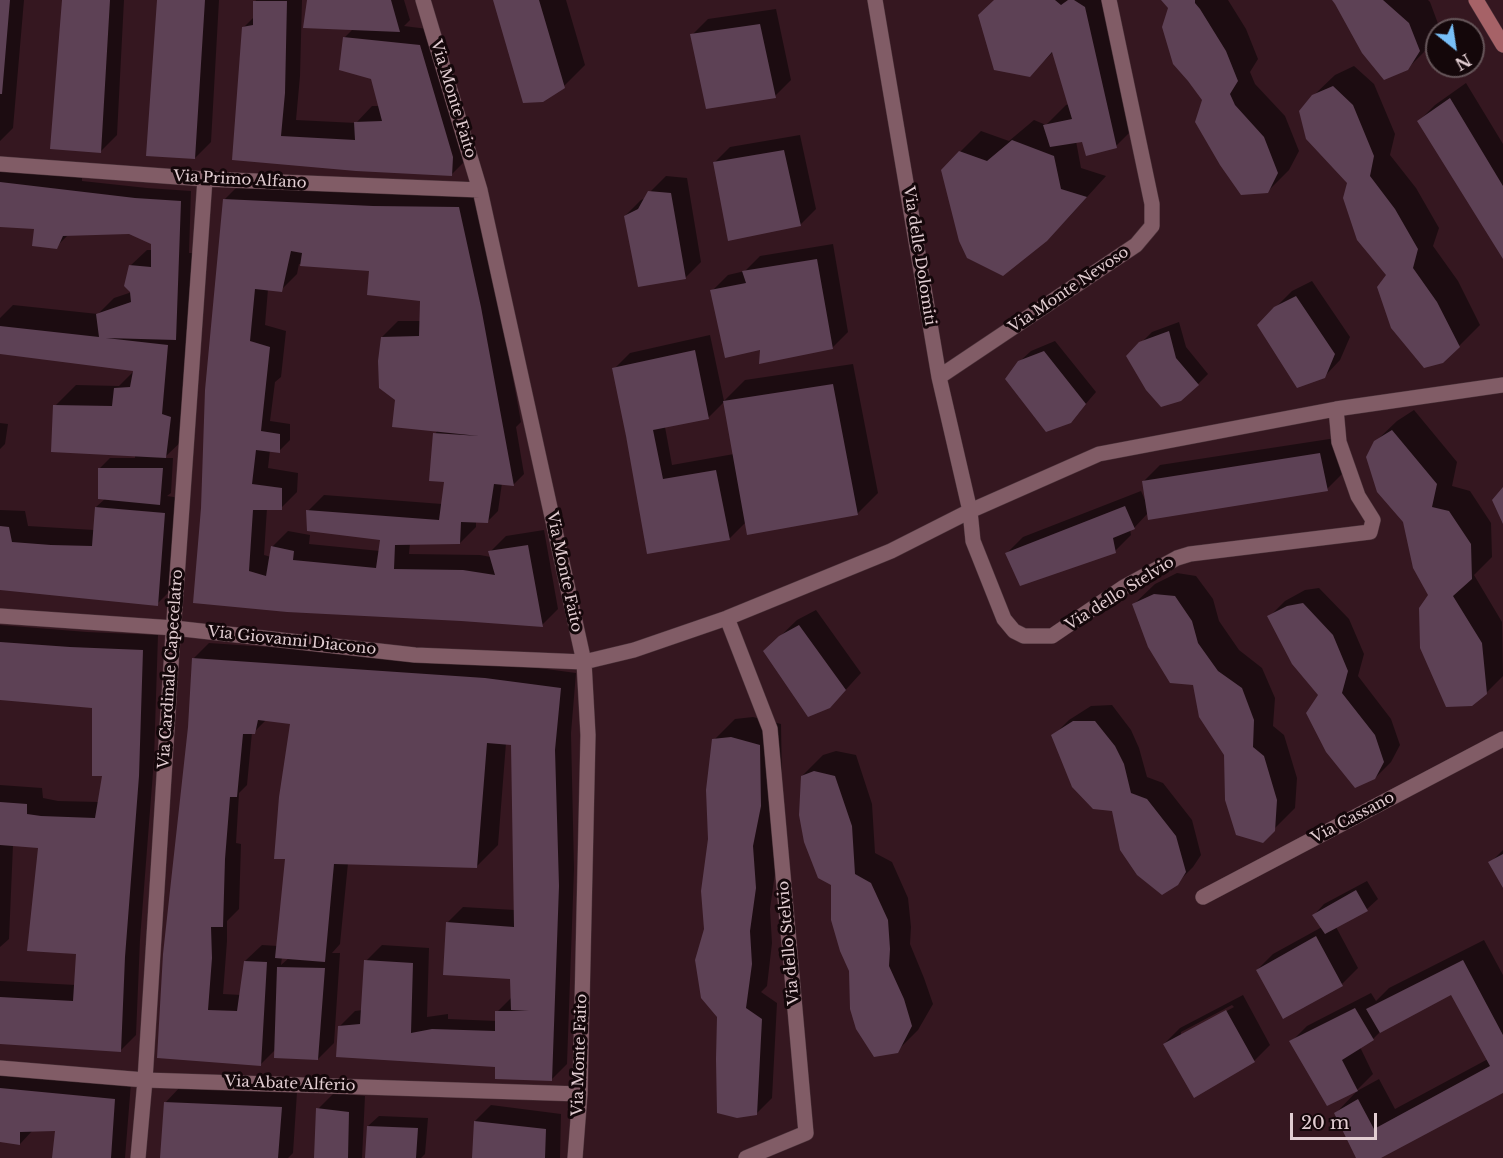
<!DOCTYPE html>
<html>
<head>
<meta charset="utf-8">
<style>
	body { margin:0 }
	#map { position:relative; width:1503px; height:1158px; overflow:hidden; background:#351720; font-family:"Libre Baskerville",serif }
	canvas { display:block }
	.north { position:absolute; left:1425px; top:18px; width:60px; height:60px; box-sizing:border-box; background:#14070a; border:2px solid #66565a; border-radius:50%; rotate:150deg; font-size:16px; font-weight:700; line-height:24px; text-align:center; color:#e2cdd2 }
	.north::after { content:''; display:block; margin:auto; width:21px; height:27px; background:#78bff8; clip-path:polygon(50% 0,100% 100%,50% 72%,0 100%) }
	.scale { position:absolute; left:1290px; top:1113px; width:87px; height:27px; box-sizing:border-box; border:3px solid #e2cdd2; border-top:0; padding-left:8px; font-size:18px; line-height:21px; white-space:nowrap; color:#e2cdd2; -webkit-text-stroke:4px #14070a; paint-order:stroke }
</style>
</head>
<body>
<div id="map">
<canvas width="1503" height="1158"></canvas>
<div class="north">N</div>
<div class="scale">20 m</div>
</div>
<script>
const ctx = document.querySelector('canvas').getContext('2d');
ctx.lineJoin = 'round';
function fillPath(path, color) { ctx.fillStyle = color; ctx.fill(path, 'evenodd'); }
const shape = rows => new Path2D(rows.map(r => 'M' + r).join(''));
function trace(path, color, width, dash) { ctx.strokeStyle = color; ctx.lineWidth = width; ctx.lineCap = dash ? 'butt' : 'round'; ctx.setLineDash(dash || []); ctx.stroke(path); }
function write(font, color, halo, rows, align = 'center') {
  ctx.font = font + ' "Libre Baskerville",serif'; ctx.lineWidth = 6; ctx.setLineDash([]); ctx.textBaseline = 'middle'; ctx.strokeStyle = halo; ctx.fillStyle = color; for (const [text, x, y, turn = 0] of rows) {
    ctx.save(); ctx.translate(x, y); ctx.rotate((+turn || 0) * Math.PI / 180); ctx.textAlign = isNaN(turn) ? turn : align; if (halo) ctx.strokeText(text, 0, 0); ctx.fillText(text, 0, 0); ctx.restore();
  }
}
fillPath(shape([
	[0,0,24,0,13,128,0,141],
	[64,0,124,0,117,135,101,151],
	[158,0,219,0,211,142,195,158],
	[256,0,302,0,300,76,296,120,356,123,372,106,380,106,372,78,344,38,353,29,309,0,404,0,410,20,404,26,436,30,467,159,451,175,234,158,244,27,255,16,255,2],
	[494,0,566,0,585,65,564,86],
	[995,0,1108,0,1137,125,1116,146,1084,140,1076,141,1081,168,1106,176,1068,218,1046,240,942,170,981,131,1009,141,1034,120,1046,125,1066,105,1069,104,1054,51,1030,75],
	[1163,0,1228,0,1246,29,1258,59,1250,72,1255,84,1285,116,1299,151,1289,170,1267,192,1203,100,1169,7],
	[1334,0,1428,0,1430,2,1440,29,1437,30,1437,34,1429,47,1407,69],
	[776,9,791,80,775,96,692,35,708,19],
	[1354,66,1374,84,1395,134,1390,155,1416,188,1439,228,1433,246,1458,281,1480,325,1459,346,1388,275,1313,96,1335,75],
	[1466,83,1503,144,1503,257,1419,121,1435,105],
	[800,135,816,209,800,225,714,163,730,147],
	[0,164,82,175,82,181,147,188,191,191,189,253,194,253,187,436,164,458,173,458,171,493,167,496,180,498,173,588,157,604,0,588,0,510,25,511,28,526,94,530,96,507,106,498,100,468,110,458,135,458,135,455,55,406,76,385,119,386,135,370,0,353,0,318,13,305,98,314,114,298,132,292,130,266,147,250,152,250,152,243,130,233,69,234,56,247,36,228,0,226],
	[666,176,687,178,701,262,685,278,625,216,641,200,646,198,650,192],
	[241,183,474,192,497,291,521,422,516,427,524,474,514,484,502,483,498,511,487,522,476,521,476,527,460,543,410,543,409,554,480,555,491,557,490,552,506,536,544,530,558,609,542,625,195,602,225,199],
	[299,264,370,269,422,299,421,321,398,321,382,337,397,400,438,430,435,434,445,480,442,504,324,495,308,511,381,538,380,551,309,544,310,535,288,531,272,547,271,557,264,555,267,508,281,508,297,492,298,473,268,468,270,450,279,451,290,440,290,424,270,421,275,382,281,377,286,331,265,325,268,289,281,290,297,274],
	[833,244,848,332,832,348,762,348,712,291,728,275,745,271,760,256],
	[1312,281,1350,337,1340,360,1324,377,1275,308,1292,291],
	[1179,322,1186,347,1208,374,1198,384,1128,356,1152,332],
	[710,335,724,401,745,380,853,364,878,493,857,514,746,522,729,539,648,552,614,369,630,353],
	[724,402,734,454,672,465,665,427,708,418],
	[1055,341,1096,392,1070,422,1019,362,1031,351],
	[1414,410,1457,462,1452,486,1470,491,1491,523,1492,557,1474,575,1502,622,1503,676,1486,693,1429,595,1405,521,1375,442,1397,421],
	[0,423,8,424,5,444,0,449],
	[1336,438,1343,473,1327,489,1148,513,1134,528,1130,529,1131,535,1115,551,1007,553,1023,537,1141,491,1146,502,1144,481,1160,465],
	[1177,573,1196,576,1213,599,1219,621,1239,650,1262,668,1275,698,1273,726,1284,735,1297,778,1295,808,1262,841,1226,754,1194,683,1133,605,1155,584],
	[1319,588,1349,619,1364,654,1358,676,1391,719,1400,745,1391,762,1375,778,1269,617,1285,601,1305,590],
	[816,610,861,673,830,707,765,651,797,620],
	[0,625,87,632,158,635,154,759,140,940,136,1035,120,1051,0,1043,0,981,76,985,78,952,39,847,13,845,9,939,0,947,0,785,42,788,43,798,58,801,99,802,103,774,94,706,0,698],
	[209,643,502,663,576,673,571,733,574,869,567,1064,551,1080,497,1064,339,1027,355,1011,363,1010,366,961,382,945,429,948,427,1017,448,1014,448,1019,497,1021,497,1012,512,997,512,977,447,923,463,907,515,910,513,744,506,743,498,845,477,866,348,863,340,944,332,953,340,953,334,1043,318,1059,276,1049,260,1065,159,1057,189,728,193,659],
	[267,719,292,723,287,859,278,946,262,945,245,961,241,995,223,994,227,941,227,921,239,909,241,844,236,843,239,793,247,785,252,732,254,732],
	[282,957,289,958,281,965],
	[1112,705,1131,730,1139,748,1147,777,1163,783,1192,820,1201,855,1193,867,1177,883,1113,809,1053,736,1069,720,1091,706],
	[753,717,781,724,782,784,776,866,770,909,772,943,767,986,761,992,777,1003,772,1098,756,1114,718,1016,705,929,714,740,735,719],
	[836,751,856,755,872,804,875,853,892,862,908,898,911,927,910,944,924,978,933,1004,918,1030,897,1051,850,971,832,884,802,776,823,755],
	[1503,850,1503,885,1490,863],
	[1367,881,1378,899,1367,909,1336,927,1358,968,1342,984,1257,970,1273,954,1322,927,1314,915,1324,904],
	[1484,940,1503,975,1503,1092,1378,1158,1358,1158,1336,1113,1357,1091,1379,1079,1395,1109,1488,1059,1452,992,1381,1031,1373,1039,1360,1047,1373,1074,1357,1090,1291,1042,1307,1026,1371,993,1376,1001,1389,988],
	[1243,995,1270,1045,1254,1061,1164,1044,1180,1028],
	[1232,1005,1234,1007,1181,1036,1181,1032],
	[0,1071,131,1083,125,1158,54,1158,57,1130,33,1130,20,1144,0,1141],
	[181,1086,297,1092,293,1153,288,1158,162,1158,165,1103],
	[334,1093,365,1096,362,1158,315,1158,318,1109],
	[491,1105,561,1114,560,1158,473,1158,475,1121],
	[379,1116,428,1118,425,1154,421,1158,366,1158,368,1126]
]), '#0007');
fillPath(shape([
	[0,0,10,0,2,94,0,94],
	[62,0,110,0,101,153,50,149],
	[157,0,205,0,195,159,146,156],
	[307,0,391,0,400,32,303,28],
	[493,0,539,0,565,88,543,102,523,103],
	[994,0,1055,0,1061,5,1068,0,1074,0,1085,7,1117,148,1086,156,1082,142,1050,147,1043,125,1072,119,1052,52,1030,77,994,70,978,15],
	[1161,0,1195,0,1195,3,1200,9,1226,51,1238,81,1230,94,1235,105,1264,137,1278,173,1268,193,1241,195,1220,165,1195,122,1202,100,1188,81,1173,64,1162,27,1168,8],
	[1332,0,1383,0,1409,23,1420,51,1408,70,1384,80,1362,53,1335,4],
	[253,1,287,1,285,93,281,136,355,140,354,122,382,121,371,79,339,70,343,37,420,45,453,157,452,176,356,171,232,160,242,27,253,25],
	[760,24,776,98,706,109,690,34],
	[1333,86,1353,105,1374,156,1370,176,1395,209,1418,249,1413,268,1437,302,1460,347,1443,363,1424,368,1391,328,1377,287,1386,275,1357,240,1343,198,1347,183,1306,139,1299,111,1312,95],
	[1450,98,1503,186,1503,259,1417,121],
	[1012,140,1054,156,1061,189,1087,197,1047,241,1003,276,967,258,959,241,941,170,959,151,987,161],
	[784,150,801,226,728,241,713,162],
	[0,182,135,198,181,201,176,340,106,338,168,345,162,414,171,417,166,458,51,452,53,405,112,406,114,388,130,387,133,371,0,354,0,326,99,337,96,314,131,302,130,292,124,286,129,265,151,267,151,244,129,234,63,236,57,249,32,246,34,229,0,227],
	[648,191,671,193,686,279,638,287,624,216,638,209],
	[223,199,373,206,459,207,481,307,514,486,494,484,488,523,461,522,460,544,395,545,394,569,463,570,495,575,488,551,528,545,543,627,461,621,287,612,193,603,201,508,205,390],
	[291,251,302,253,300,266,369,271,367,295,420,301,419,336,381,337,378,361,379,388,395,400,392,427,479,436,433,433,429,481,444,482,439,520,306,510,307,531,380,540,376,568,293,560,294,551,271,546,266,576,249,571,253,510,282,510,282,488,252,484,256,450,280,453,280,434,261,431,270,347,250,341,255,289,282,292],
	[817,259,833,349,759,364,760,350,725,358,710,290,746,283,742,271],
	[1296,296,1335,354,1325,378,1297,388,1257,325,1274,307],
	[1169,331,1176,358,1199,385,1181,401,1161,407,1146,390,1126,356,1139,342],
	[695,350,709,419,653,430,663,479,716,470,730,540,647,554,626,436,612,368],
	[1044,351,1086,404,1071,423,1046,432,1005,379,1018,361],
	[833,384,858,515,747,535,723,401],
	[1392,430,1437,484,1432,507,1449,511,1471,544,1472,579,1453,596,1482,643,1487,694,1472,706,1446,707,1420,648,1419,608,1428,595,1413,568,1403,522,1377,492,1366,457,1374,441],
	[1320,453,1328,491,1148,520,1142,481],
	[98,468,163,468,160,505,98,499],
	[1503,487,1503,524,1492,500],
	[1125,506,1135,529,1113,538,1116,553,1020,586,1005,553],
	[95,507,165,513,158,606,0,590,0,526,9,527,12,542,51,545,92,546],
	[1154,594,1175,596,1192,621,1198,643,1218,671,1242,688,1254,720,1253,747,1264,756,1277,800,1275,831,1263,843,1236,835,1225,800,1224,755,1199,717,1193,685,1170,683,1148,647,1132,604],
	[1303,603,1333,635,1348,671,1342,693,1375,735,1384,762,1375,779,1355,788,1326,752,1306,713,1318,695,1292,664,1267,616,1287,606],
	[799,625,846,690,830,708,808,717,763,651,779,636],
	[0,642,70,647,143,650,139,776,125,957,121,1052,0,1044,0,997,73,1001,76,954,27,951,38,848,0,845,0,802,27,804,27,814,41,816,95,818,102,776,92,776,92,708,0,700],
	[192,658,485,678,561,688,555,750,559,886,552,1081,495,1079,495,1067,336,1057,338,1026,360,1024,364,960,413,963,411,1033,432,1029,495,1031,495,1011,529,1011,511,1010,510,979,443,975,446,922,514,927,511,745,487,743,477,868,334,864,325,962,275,958,285,859,274,859,279,797,290,724,258,720,255,734,243,734,237,797,230,797,225,859,223,927,211,927,212,958,208,1010,237,1011,244,961,267,962,261,1066,157,1058,163,954,188,727],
	[1073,721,1095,721,1115,746,1124,764,1131,793,1147,799,1176,836,1186,872,1178,885,1162,895,1137,875,1120,850,1112,811,1093,809,1072,787,1051,735],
	[731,737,760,745,761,806,753,846,756,888,750,931,752,964,746,1008,762,1019,757,1115,737,1118,717,1113,716,1059,717,1017,701,998,695,960,704,929,701,891,708,839,706,790,712,739],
	[814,771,835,776,852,826,855,874,871,883,888,920,890,949,889,966,904,999,912,1026,898,1053,874,1057,856,1029,850,1009,849,971,840,951,831,920,831,885,818,878,804,842,799,815,801,776],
	[1503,854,1503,888,1488,862],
	[1356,890,1368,911,1325,934,1312,915],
	[1316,936,1343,986,1283,1019,1256,970],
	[1463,960,1503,1035,1503,1093,1381,1158,1356,1158,1334,1113,1358,1099,1374,1129,1490,1066,1451,995,1380,1033,1366,1009],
	[277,967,325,968,318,1060,274,1058],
	[1355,1008,1374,1040,1342,1060,1358,1091,1327,1106,1289,1041],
	[1226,1010,1255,1062,1194,1098,1163,1044],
	[0,1088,115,1099,111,1158,52,1158,55,1131,20,1132,20,1145,0,1142],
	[164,1102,282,1107,278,1158,160,1158],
	[316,1108,349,1112,348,1158,314,1158],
	[474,1121,546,1129,545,1158,472,1158],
	[367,1126,418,1128,416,1158,365,1158]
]), '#5d4155');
const street = shape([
	[423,0,480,190,584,662,588,735,580,1094,575,1158],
	[875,0,939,377,970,511,973,541,1004,619,1014,631,1024,636,1052,636,1124,587,1177,558,1190,554,1370,532,1373,520,1358,496,1339,442,1336,409],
	[0,164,205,179,480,190],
	[939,377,1136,245,1152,226,1152,204,1109,0],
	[0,616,174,628,415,655,584,662,634,650,727,618,891,551,970,511,1099,454,1336,409,1503,385],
	[727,618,770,729,806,1133,746,1158],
	[1203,897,1503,739],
	[0,1068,145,1080,580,1094],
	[138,1158,145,1080,172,649,205,179]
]);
const secondary = shape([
	[1476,0,1503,45]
]);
trace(street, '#4b333a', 16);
trace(secondary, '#4b333a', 16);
trace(street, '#815c66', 15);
trace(secondary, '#a66267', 15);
write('15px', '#e2cdd2', '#14070a', [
	["Via Monte Faito",453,99,73],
	["Via Primo Alfano",240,180,3],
	["Via delle Dolomiti",919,256,81],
	["Via Monte Nevoso",1069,290,-34],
	["Via Monte Faito",564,572,78],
	["Via dello Stelvio",1120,594,-32],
	["Via Giovanni Diacono",292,641,6],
	["Via Cardinale Capecelatro",171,669,-86],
	["Via Cassano",1353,818,-28],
	["Via dello Stelvio",789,943,-95],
	["Via Monte Faito",580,1055,-88],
	["Via Abate Alferio",290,1084,2]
]);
</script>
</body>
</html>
